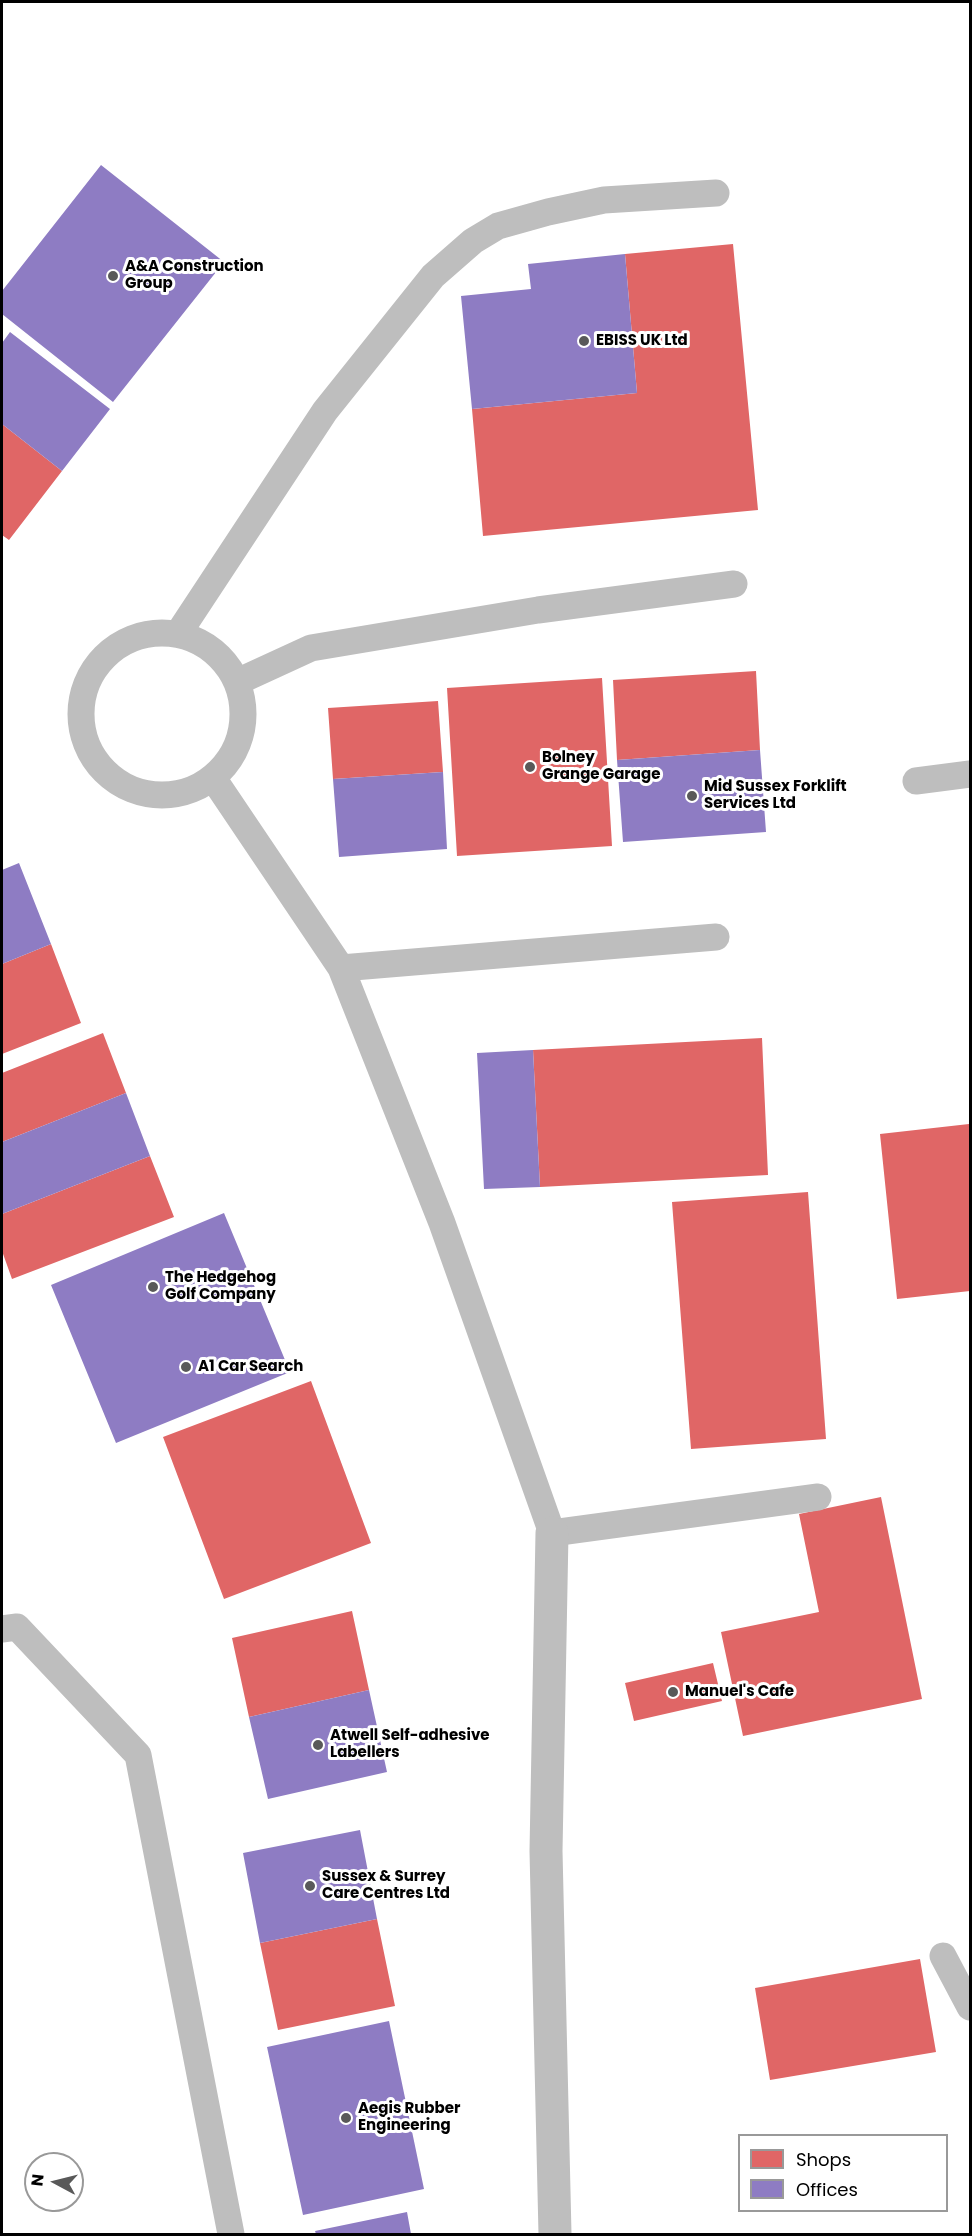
<!DOCTYPE html>
<html>
<head>
<meta charset="utf-8">
<style>
	body { margin:0 }
	#map { position:relative; width:972px; height:2236px; overflow:hidden; background:#fff; font-family:Poppins,sans-serif }
	canvas { display:block }
	.frame { position:absolute; inset:0; border:3px solid #000; pointer-events:none }
	.legend { position:absolute; left:738px; top:2134px; width:210px; height:78px; box-sizing:border-box; background:#fff; border:2px solid #999; margin:0; padding:8px 10px; list-style:none; font-size:18px; color:#000 }
	.legend li { display:flex; align-items:center; gap:12px; height:30px }
	.legend b { width:30px; border:2px solid #999 }
	.north { position:absolute; left:24px; top:2152px; width:60px; height:60px; box-sizing:border-box; background:#fff; border:2px solid #999; border-radius:50%; rotate:277deg; font-size:16px; font-weight:700; line-height:24px; text-align:center; color:#000 }
	.north::after { content:''; display:block; margin:auto; width:21px; height:27px; background:#595959; clip-path:polygon(50% 0,100% 100%,50% 72%,0 100%) }
</style>
</head>
<body>
<div id="map">
<canvas width="972" height="2236"></canvas>
<div class="frame"></div>
<ul class="legend">
<li><b style="height:16px;background:#e06666"></b>Shops</li>
<li><b style="height:16px;background:#8e7cc3"></b>Offices</li>
</ul>
<div class="north">N</div>
</div>
<script>
const ctx = document.querySelector('canvas').getContext('2d');
ctx.lineJoin = 'round';
function fillPath(path, color) { ctx.fillStyle = color; ctx.fill(path, 'evenodd'); }
const shape = rows => new Path2D(rows.map(r => 'M' + r).join(''));
function trace(path, color, width, dash) { ctx.strokeStyle = color; ctx.lineWidth = width; ctx.lineCap = dash ? 'butt' : 'round'; ctx.setLineDash(dash || []); ctx.stroke(path); }
function write(font, color, halo, rows, align = 'center') {
  ctx.font = font + ' Poppins,sans-serif'; ctx.lineWidth = 6; ctx.setLineDash([]); ctx.textBaseline = 'middle'; ctx.strokeStyle = halo; ctx.fillStyle = color; for (const [text, x, y, turn = 0] of rows) {
    ctx.save(); ctx.translate(x, y); ctx.rotate((+turn || 0) * Math.PI / 180); ctx.textAlign = isNaN(turn) ? turn : align; if (halo) ctx.strokeText(text, 0, 0); ctx.fillText(text, 0, 0); ctx.restore();
  }
}
fillPath(shape([
	[733,244,758,510,483,536,472,409,637,393,625,254],
	[2,424,62,471,9,540,2,535],
	[756,671,760,750,617,760,613,680],
	[602,678,612,846,457,856,447,688],
	[438,701,443,772,333,779,328,708],
	[51,944,81,1023,2,1054,2,964],
	[103,1033,126,1093,2,1142,2,1073],
	[762,1038,768,1175,540,1187,533,1050],
	[969,1124,970,1291,897,1299,880,1134],
	[150,1156,174,1217,12,1279,2,1251,2,1214],
	[808,1192,826,1439,691,1449,672,1202],
	[311,1381,371,1543,224,1599,163,1437],
	[881,1497,922,1699,743,1736,721,1632,819,1612,799,1514],
	[352,1611,369,1690,249,1717,232,1638],
	[713,1663,722,1701,634,1721,625,1683],
	[377,1919,395,2006,278,2030,260,1943],
	[920,1959,936,2052,770,2080,755,1988]
]), '#e06666');
fillPath(shape([
	[101,165,224,262,113,402,2,314,2,291],
	[625,254,637,393,472,409,461,296,531,289,528,264],
	[10,332,110,409,62,471,2,424,2,343],
	[760,750,766,832,623,842,617,760],
	[443,772,447,849,339,857,333,779],
	[19,863,51,944,2,964,2,870],
	[533,1050,540,1187,484,1189,477,1053],
	[126,1093,150,1156,2,1214,2,1142],
	[224,1213,290,1372,116,1443,51,1285],
	[369,1690,387,1772,268,1799,249,1717],
	[360,1830,377,1919,260,1943,243,1853],
	[389,2021,424,2189,303,2215,267,2047],
	[407,2212,411,2234,316,2234,315,2231]
]), '#8e7cc3');
trace(shape([
	'81 714a81 81 0 1 1 162 0a81 81 0 1 1-162 0Z',
	[178,634,325,411,433,276,473,241,498,226,548,212,604,200,716,193],
	[237,682,311,648,538,610,734,584],
	[213,778,341,968,442,1223,552,1533,818,1497],
	[916,781,970,774],
	[341,968,716,937],
	[2,1629,17,1627,138,1755,231,2234],
	[943,1956,970,2007]
]), '#bebebe', 27);
trace(shape([
	[552,1533,546,1851,555,2234]
]), '#bebebe', 33);
for (const [x, y, r, color] of [
	[113,276,6,"#595959"],
	[584,341,6,"#595959"],
	[530,767,6,"#595959"],
	[692,796,6,"#595959"],
	[153,1287,6,"#595959"],
	[186,1367,6,"#595959"],
	[673,1692,6,"#595959"],
	[318,1745,6,"#595959"],
	[310,1886,6,"#595959"],
	[346,2118,6,"#595959"]
]) { const dot = new Path2D(); dot.arc(x, y, r, 0, 2 * Math.PI); ctx.fillStyle = color; ctx.fill(dot); trace(dot, '#fff', 2); }
write('bold 15px', '#000', '#fff', [
	["A&A Construction",125,267],
	["Group",125,284],
	["EBISS UK Ltd",596,341],
	["Bolney",542,758],
	["Grange Garage",542,775],
	["Mid Sussex Forklift",704,787],
	["Services Ltd",704,804],
	["The Hedgehog",165,1278],
	["Golf Company",165,1295],
	["A1 Car Search",198,1367],
	["Manuel's Cafe",685,1692],
	["Atwell Self-adhesive",330,1736],
	["Labellers",330,1753],
	["Sussex & Surrey",322,1877],
	["Care Centres Ltd",322,1894],
	["Aegis Rubber",358,2109],
	["Engineering",358,2126]
], 'left');
</script>
</body>
</html>
